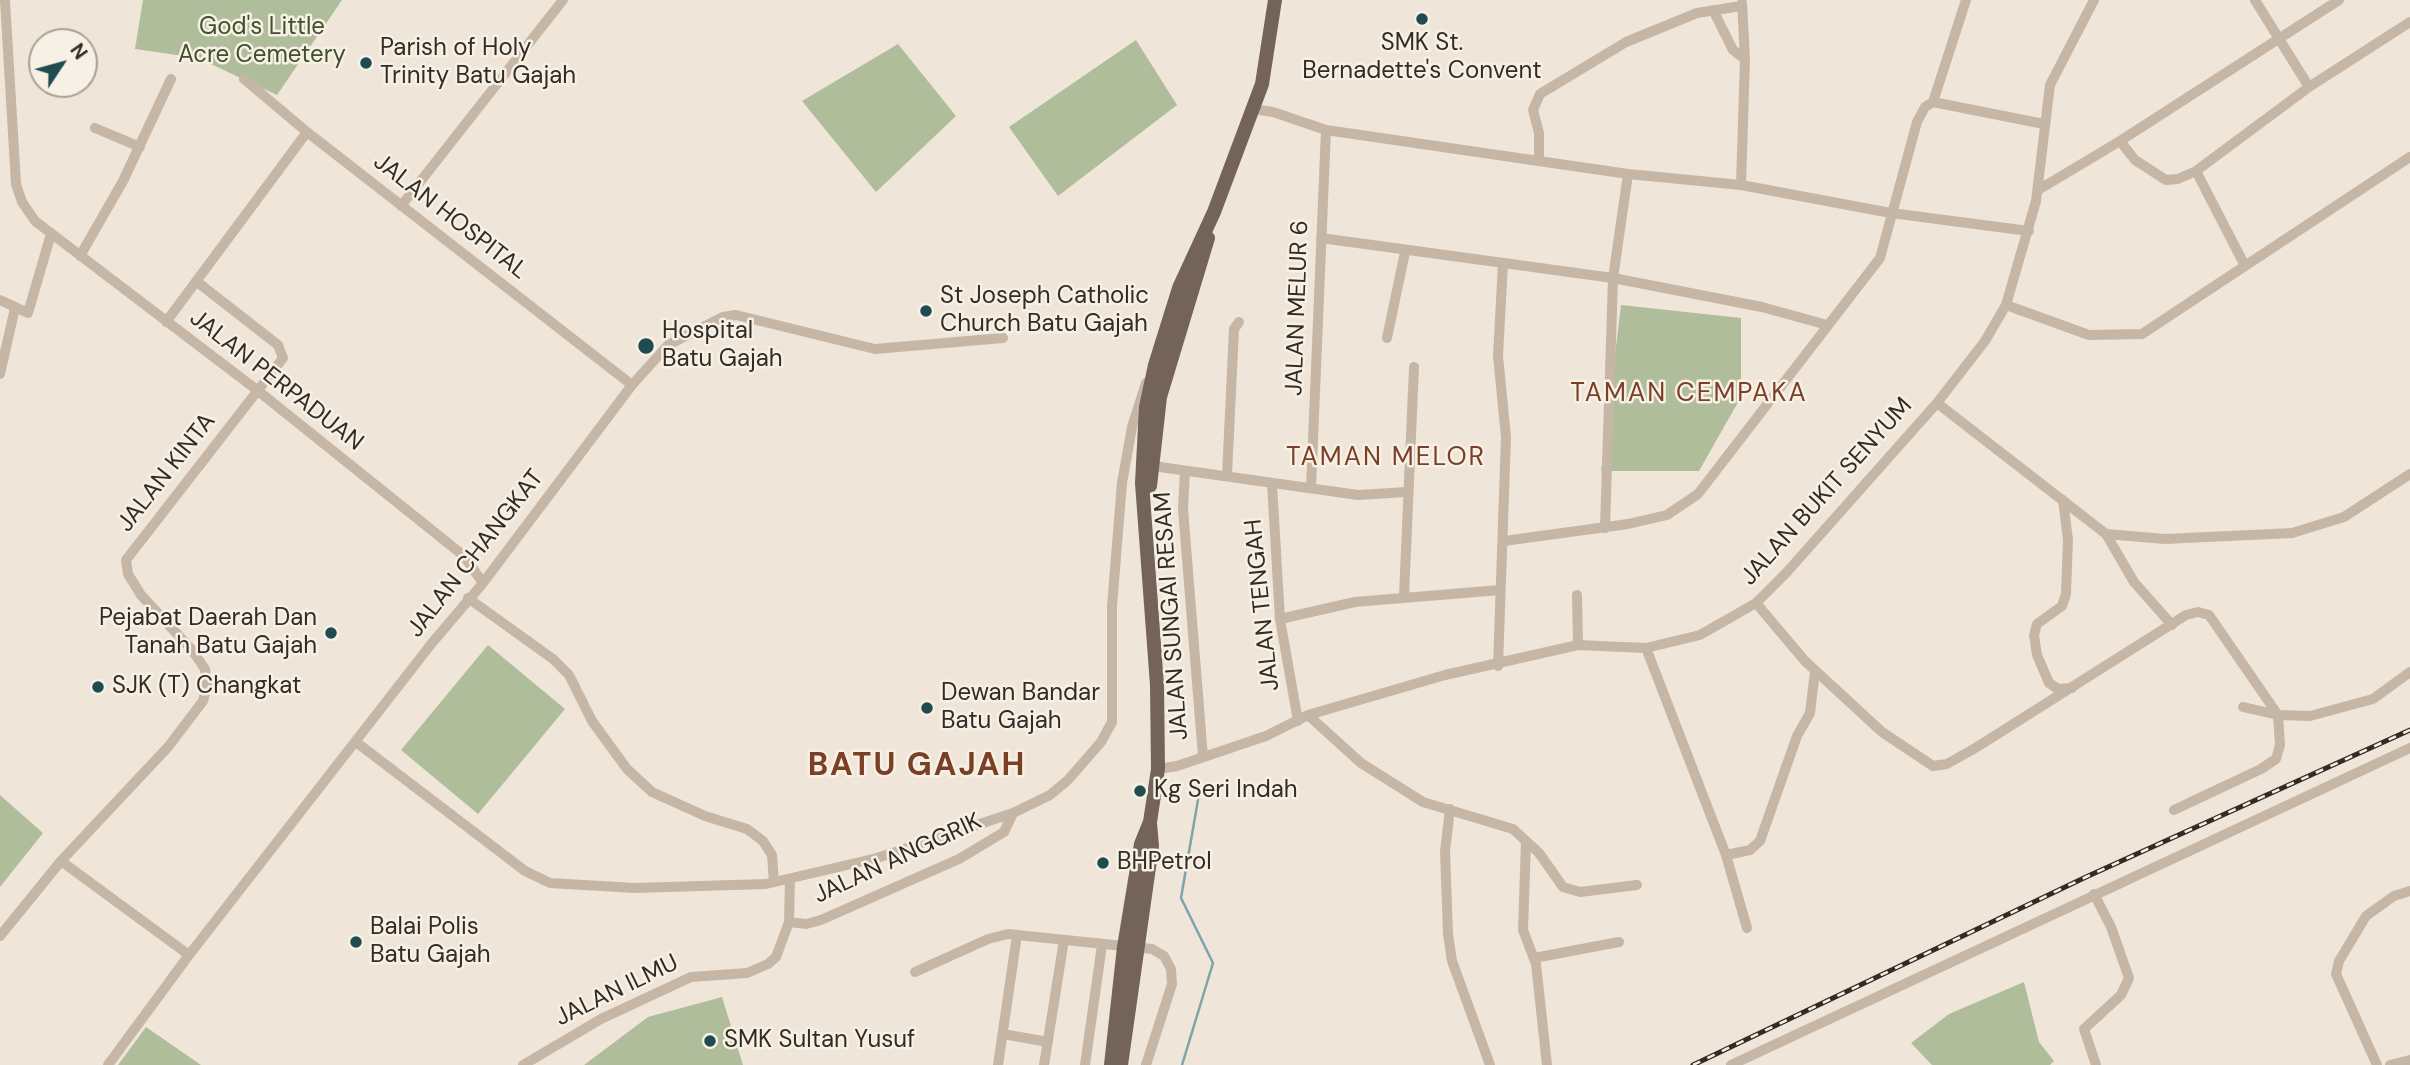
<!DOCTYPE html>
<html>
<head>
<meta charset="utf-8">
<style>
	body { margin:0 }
	#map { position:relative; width:2410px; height:1065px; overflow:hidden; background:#efe6d9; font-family:"DM Sans",sans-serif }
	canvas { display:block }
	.north { position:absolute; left:28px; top:28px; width:70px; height:70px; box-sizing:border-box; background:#f7f0e5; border:2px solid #a9a199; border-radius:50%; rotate:54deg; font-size:19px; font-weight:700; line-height:28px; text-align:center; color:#332b26 }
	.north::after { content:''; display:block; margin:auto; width:24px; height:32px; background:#1f4b51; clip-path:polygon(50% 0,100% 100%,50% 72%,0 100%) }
</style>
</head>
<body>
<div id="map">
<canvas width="2410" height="1065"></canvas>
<div class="north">N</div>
</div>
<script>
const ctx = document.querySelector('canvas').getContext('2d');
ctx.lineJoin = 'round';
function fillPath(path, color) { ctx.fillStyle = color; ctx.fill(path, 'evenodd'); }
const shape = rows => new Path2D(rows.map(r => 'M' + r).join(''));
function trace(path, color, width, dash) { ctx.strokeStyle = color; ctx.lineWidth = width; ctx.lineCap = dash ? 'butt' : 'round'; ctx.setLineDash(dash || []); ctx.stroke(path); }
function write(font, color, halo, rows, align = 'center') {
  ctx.font = font + ' "DM Sans",sans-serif'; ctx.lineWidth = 5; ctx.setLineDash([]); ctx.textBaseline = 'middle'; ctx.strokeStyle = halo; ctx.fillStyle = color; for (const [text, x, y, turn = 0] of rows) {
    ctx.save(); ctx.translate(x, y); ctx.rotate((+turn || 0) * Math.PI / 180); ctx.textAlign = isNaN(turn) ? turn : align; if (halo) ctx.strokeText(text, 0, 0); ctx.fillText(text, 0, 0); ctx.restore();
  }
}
fillPath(shape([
	[143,0,342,0,277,95,198,58,135,49],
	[1136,40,1177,105,1058,196,1009,127],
	[898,44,956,116,876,192,802,101],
	[1621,305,1741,318,1741,397,1699,471,1601,471],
	[488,645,565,709,478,814,401,750],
	[0,795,43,833,0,887],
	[2024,982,2039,1042,2054,1061,2050,1065,1932,1065,1911,1043,1949,1014],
	[722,997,743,1065,584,1065,648,1017],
	[146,1027,201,1065,118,1065]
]), '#afbd9a');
trace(shape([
	[1182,1065,1213,963,1181,898,1199,794]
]), '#7aa5aa', 2.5);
trace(shape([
	[5,0,16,184,22,202,35,221,257,390,464,556,483,583],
	[2255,0,2309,87],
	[1713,10,1733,50,1745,59],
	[244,79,307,132,632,385],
	[1933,102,2044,124],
	[1253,109,1273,112,1326,130,1628,174,1741,185,1891,213,2029,231],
	[95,128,140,147],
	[2120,141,2339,0],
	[1539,161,1539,133,1533,110,1540,94,1626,42,1697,13,1741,6],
	[1741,185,1745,59,1742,3],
	[2038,190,2120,141,2135,160,2166,180,2178,179,2196,171],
	[401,206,563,0],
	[1321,238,1613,278,1762,307,1827,325],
	[80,256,123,181,171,79],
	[2244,264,2196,171,2309,87,2410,22],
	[0,300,28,313,51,234],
	[2006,305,2089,335,2142,334,2410,157],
	[166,322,307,132],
	[1387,338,1405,252],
	[0,374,15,308],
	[1937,403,2106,534,2165,539,2292,533,2344,517,2410,474],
	[1153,466,1358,495,1407,492],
	[1185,471,1183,509,1203,757],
	[1227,475,1234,329,1239,322],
	[1272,484,1280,619,1298,721],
	[1311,488,1326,130],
	[2063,500,2068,540,2066,594,2062,606,2037,624,2034,635,2037,655,2049,683,2058,689,2072,688],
	[1605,528,1613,278,1628,174],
	[2106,534,2134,582,2172,625],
	[1504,541,1628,524,1667,515,1698,494,1880,258,1917,122,1925,107,1933,102,1966,0],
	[1577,595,1578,645],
	[1404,596,1414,367],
	[468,598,553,659,569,675,592,721,627,769,652,792,705,816,747,829,763,841,772,855,774,882],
	[1756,603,1805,661,1882,732,1933,766,1947,764,1977,747,2186,615,2198,612,2209,615,2278,715,2280,745,2276,759,2261,769,2174,810],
	[1280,619,1355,602,1500,590],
	[1646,648,1726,855,1747,928],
	[1498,666,1506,437,1498,356,1503,263],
	[2243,707,2278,715,2310,716,2373,699,2410,672],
	[1308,715,1361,763,1423,802,1513,829,1539,853,1563,887,1580,892,1637,885],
	[356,742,525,871,550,883,635,888,766,884,877,858,1013,813,1050,795,1068,780,1101,742,1112,722,1112,606,1122,483,1132,427,1146,383],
	[1158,769,1177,766,1266,736,1308,715,1445,675,1578,645,1646,648,1700,635,1756,603,1787,572,1937,403,1985,341,2006,305,2036,201,2050,85,2094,0],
	[1450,809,1445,851,1448,934,1452,961,1490,1065],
	[1526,842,1523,930,1536,964,1547,1065],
	[1726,855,1750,850,1760,841,1797,736,1810,713,1815,671],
	[61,861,189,955],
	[2094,894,2111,927,2129,978,2121,995,2084,1029,2096,1065],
	[789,922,806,924,821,920,959,859,1004,832,1013,813],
	[0,936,61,861,168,747,203,701,207,685,205,669,192,650,141,595,128,574,126,560,283,358,278,345,196,281],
	[1534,958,1619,942],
	[915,972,988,939,1008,934,1152,949,1164,956,1171,969,1172,984,1146,1065],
	[1003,1034,1048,1042],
	[108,1065,189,955,432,643,483,583,632,385,668,345,723,317,736,315,875,349,1003,338],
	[523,1065,601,1019,691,977,747,973,768,964,776,957,789,922,790,879],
	[998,1065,1017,935],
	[1044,1065,1064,940],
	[1085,1065,1102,945],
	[1731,1065,2410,748],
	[2377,1065,2336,974,2339,961,2366,916,2394,896,2410,891],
	[2390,1065,2410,1060]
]), '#c6b6a6', 10);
trace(shape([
	[1150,486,1160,397,1208,238],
	[1111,1065,1124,947,1141,844,1150,822,1158,769,1157,685,1142,483,1146,407,1155,365,1179,288,1214,212,1262,84,1275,0],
	[1121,1065,1152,846,1150,823]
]), '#746358', 14);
const rail = shape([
	[1693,1065,2086,877,2410,730]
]);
trace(rail, '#332b26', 5);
trace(rail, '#f7f0e5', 2.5, [8]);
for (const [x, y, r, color] of [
	[1422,19,7,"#1f4b51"],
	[366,63,7,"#1f4b51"],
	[926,311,7,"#1f4b51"],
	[646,346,9,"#1f4b51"],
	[331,633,7,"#1f4b51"],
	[98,687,7,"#1f4b51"],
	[927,708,7,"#1f4b51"],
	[1140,791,7,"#1f4b51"],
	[1103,863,7,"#1f4b51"],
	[356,942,7,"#1f4b51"],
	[710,1041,7,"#1f4b51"]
]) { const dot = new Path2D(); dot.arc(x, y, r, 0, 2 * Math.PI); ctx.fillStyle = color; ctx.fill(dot); trace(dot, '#f7f0e5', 2.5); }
write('24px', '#404f2c', '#f7f0e5', [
	["God's Little",262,28],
	["Acre Cemetery",262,56]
]);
write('24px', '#332b26', '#f7f0e5', [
	["SMK St.",1422,44,"center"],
	["Bernadette's Convent",1422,72,"center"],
	["Parish of Holy",380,49],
	["Trinity Batu Gajah",380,77],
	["St Joseph Catholic",940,297],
	["Church Batu Gajah",940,325],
	["Hospital",662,332],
	["Batu Gajah",662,360],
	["Pejabat Daerah Dan",317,619,"right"],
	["Tanah Batu Gajah",317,647,"right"],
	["SJK (T) Changkat",112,687],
	["Dewan Bandar",941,694],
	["Batu Gajah",941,722],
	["Kg Seri Indah",1154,791],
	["BHPetrol",1117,863],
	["Balai Polis",370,928],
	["Batu Gajah",370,956],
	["SMK Sultan Yusuf",724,1041]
], 'left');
write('24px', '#332b26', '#f7f0e5', [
	["JALAN HOSPITAL",450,217,38],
	["JALAN MELUR 6",1298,308,-88],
	["JALAN PERPADUAN",276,381,38],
	["JALAN KINTA",167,473,-52],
	["JALAN BUKIT SENYUM",1827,492,-48],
	["JALAN CHANGKAT",476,554,-52],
	["JALAN TENGAH",1263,605,-96],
	["JALAN SUNGAI RESAM",1172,616,-94],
	["JALAN ANGGRIK",898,859,-25],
	["JALAN ILMU",617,991,-26]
]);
ctx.letterSpacing = '2px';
write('26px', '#7b3f26', '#f7f0e5', [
	["TAMAN CEMPAKA",1689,394],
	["TAMAN MELOR",1386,458]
]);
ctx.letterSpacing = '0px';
ctx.letterSpacing = '2px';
write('bold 32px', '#7b3f26', '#f7f0e5', [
	["BATU GAJAH",917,767]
]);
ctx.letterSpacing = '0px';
</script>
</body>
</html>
